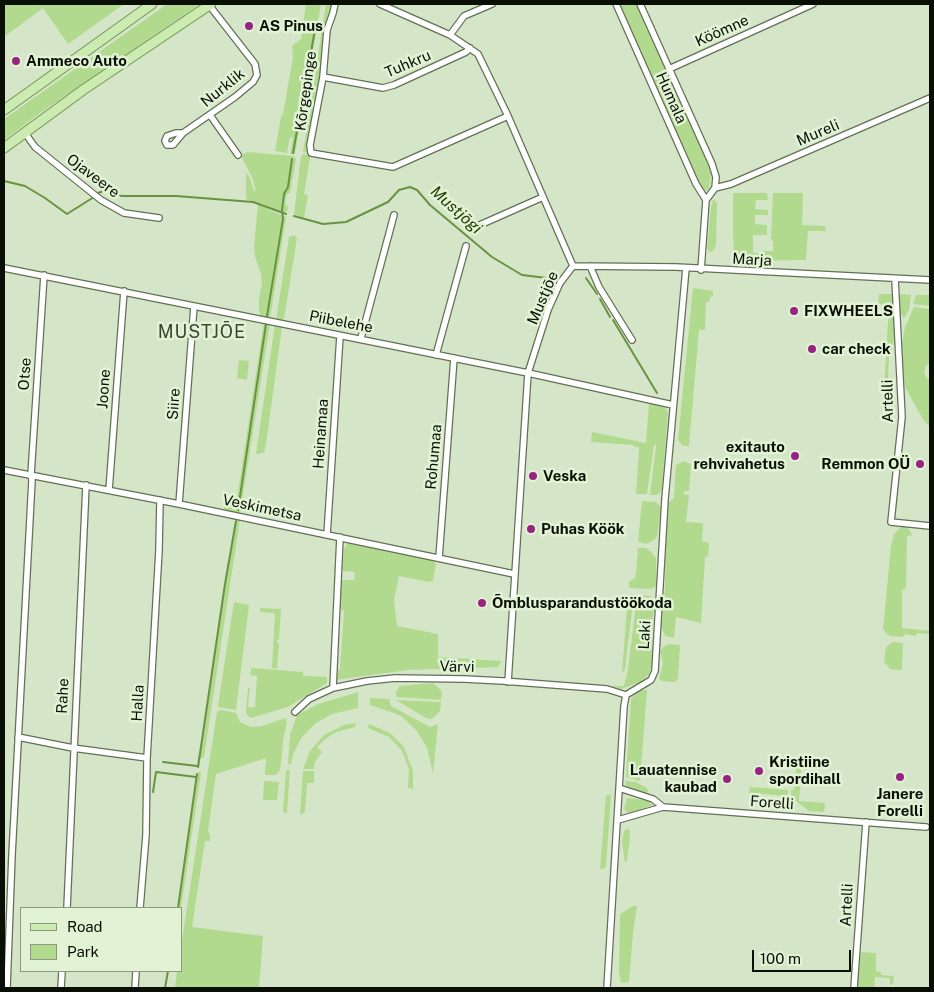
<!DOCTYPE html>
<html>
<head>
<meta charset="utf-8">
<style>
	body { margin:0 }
	#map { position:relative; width:934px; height:992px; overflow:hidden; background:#d5e6c8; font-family:"Public Sans",sans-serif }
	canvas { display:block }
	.frame { position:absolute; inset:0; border:5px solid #0a0f06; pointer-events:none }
	.legend { position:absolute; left:20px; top:907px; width:162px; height:65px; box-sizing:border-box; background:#e2f3d5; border:1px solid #8c9882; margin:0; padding:6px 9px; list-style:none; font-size:15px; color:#0a0f06 }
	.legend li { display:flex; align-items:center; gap:10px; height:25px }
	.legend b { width:25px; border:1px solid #8c9882 }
	.scale { position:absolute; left:752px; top:950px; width:99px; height:22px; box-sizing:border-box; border:2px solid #0a0f06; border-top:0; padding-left:6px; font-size:15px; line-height:18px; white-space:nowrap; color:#0a0f06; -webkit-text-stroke:4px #e2f3d5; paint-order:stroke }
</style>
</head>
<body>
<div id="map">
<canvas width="934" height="992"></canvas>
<div class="frame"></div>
<ul class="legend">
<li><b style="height:6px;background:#cbebb0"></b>Road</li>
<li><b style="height:14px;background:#b1da8f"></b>Park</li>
</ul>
<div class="scale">100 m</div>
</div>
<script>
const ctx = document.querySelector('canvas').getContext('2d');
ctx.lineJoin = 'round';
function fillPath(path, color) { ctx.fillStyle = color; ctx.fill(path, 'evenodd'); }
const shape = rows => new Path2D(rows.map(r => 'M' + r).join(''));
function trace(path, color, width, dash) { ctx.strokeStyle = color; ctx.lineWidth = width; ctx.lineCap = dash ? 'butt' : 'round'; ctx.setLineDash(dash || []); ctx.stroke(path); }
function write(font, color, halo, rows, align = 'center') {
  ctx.font = font + ' "Public Sans",sans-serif'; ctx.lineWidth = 5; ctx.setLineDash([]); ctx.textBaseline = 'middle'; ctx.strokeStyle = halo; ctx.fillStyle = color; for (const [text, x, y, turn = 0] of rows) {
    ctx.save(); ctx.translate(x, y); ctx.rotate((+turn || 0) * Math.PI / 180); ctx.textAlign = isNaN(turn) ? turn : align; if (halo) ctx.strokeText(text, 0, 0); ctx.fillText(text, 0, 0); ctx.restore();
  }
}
fillPath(shape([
	[4,4,124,4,68,44,43,8,4,37],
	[167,4,200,4,40,113,4,140,4,119],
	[306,4,321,4,295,154,290,154,293,138,290,137,287,153,275,151,281,116,283,114,293,57,292,46,301,39],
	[326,4,333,4,326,29,309,153,303,152],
	[618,4,636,4,706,159,711,175,709,188,706,191,701,190],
	[247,152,294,156,296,159,290,193,287,194,285,204,288,207,287,212,277,211,246,199,246,174,243,170,249,176,254,191,256,191,252,177,241,156],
	[303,154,309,155,310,158,304,194,308,195,304,218,294,214,301,156],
	[735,193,767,193,768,200,756,200,755,209,768,210,768,215,755,215,755,224,767,225,767,235,753,235,753,253,763,253,763,251,773,251,773,242,771,238,773,193,803,193,802,225,825,226,826,231,808,231,806,260,737,261,734,258,733,232,733,194],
	[713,199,717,203,716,244,714,250,710,252,707,248,711,207],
	[258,205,286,217,270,319,261,317,259,311,259,299,262,283,261,274,255,257,254,247],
	[294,235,297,238,284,319,282,320,276,320,289,237],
	[693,288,713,291,713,296,710,297,709,302,706,302,705,330,699,330,689,446,683,446,678,440],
	[879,294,893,294,893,300,895,333,893,346,889,357,888,377,892,398,889,400,890,391,884,389,889,305,878,304],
	[900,294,911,295,909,310,904,318,899,311],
	[916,295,930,295,930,306,913,304],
	[914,307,930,309,930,363,926,366,924,372,926,377,930,380,930,426,924,421,906,389,904,381,902,345,905,327],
	[264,321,270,323,240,514,223,511,226,501,237,499],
	[275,324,282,327,266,444,264,453,256,454],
	[239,360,249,361,247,380,237,378],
	[649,403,663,406,668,411,662,490,657,495,650,495,656,445,654,445,647,494,636,494,639,447,634,447,634,445,591,442,592,432,646,443],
	[683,461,691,464,689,491,684,491,684,494,689,495,686,522,703,523,702,541,709,543,708,556,705,557,701,623,676,617,674,638,665,636,661,626,665,588,666,516,668,503,674,498,676,465],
	[642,501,655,502,659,505,661,509,657,536,654,540,646,544,638,542],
	[240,519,204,757,200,759,199,768,197,766,198,757,203,737,225,584,236,521],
	[901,527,906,527,910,530,912,535,907,536,906,588,902,590,902,628,930,631,930,634,917,633,916,636,905,634,903,637,892,636,888,635,883,629,891,546,894,534],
	[348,543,433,559,436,564,433,581,429,582,399,576,394,600,397,626,438,634,438,657,501,661,498,667,408,670,335,680,336,672,340,669,344,611,339,608,341,582,343,580,354,580,355,572,344,571,342,569,344,549],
	[638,548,646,548,651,552,656,558,656,584,655,587,651,589,630,588,629,586,629,582,635,578,636,573],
	[630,594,634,594,634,596,626,659,625,669,622,673,628,595],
	[637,595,651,596,655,601,652,622,652,665,649,674,641,682,621,689,611,686,624,686,628,669],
	[234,602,249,605,236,710,218,707,218,705],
	[260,608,281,609,279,639,276,641,279,644,277,669,272,668,275,613,260,612],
	[893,642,903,643,902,669,899,670,890,669,884,662,886,647],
	[669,644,680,645,678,679,675,682,662,681,659,679,663,663,660,652,663,647],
	[251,668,303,672,303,676,327,677,327,683,288,707,251,718,247,715,246,712,248,688,250,687,248,707,255,707,257,676,251,675,250,680],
	[433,683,440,689,442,693,441,700,396,697,396,691,400,686],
	[643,690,647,690,640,781,626,777,631,699,636,692],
	[358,692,358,708,332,714,316,723,302,737,293,754,291,765,288,764,290,735,297,715,318,704],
	[370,698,389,699,391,706,430,727,438,724,433,773,427,748,417,731,401,716,394,713,370,705],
	[396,700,441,702,440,711,432,719,426,718],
	[221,710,236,713,240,722,251,727,262,726,282,719,285,718,287,722,284,735,280,770,276,775,265,775,266,758,216,774,208,831,210,835,210,841,205,841,192,927,263,936,259,988,175,988,177,971,181,971,181,947,216,718,217,712],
	[356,723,355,727,336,732,324,740,317,747,322,752,315,762,314,769,303,769,310,751,324,735,344,725],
	[369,724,390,733,404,747,413,771,413,789,408,788,409,769,402,751,389,737,368,728],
	[797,759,802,760,799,801,825,803,824,812,809,811,791,797,791,790,794,790],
	[286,770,290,770,287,813,285,813,283,811],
	[200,771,201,773,181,908,178,908,197,774],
	[303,771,314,771,314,783,307,783,305,812,300,815],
	[264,781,279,782,277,800,263,800],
	[625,781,636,782,645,787,648,790,647,795,628,787,626,785],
	[750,787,788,790,788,796,749,793],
	[606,795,611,795,606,866,603,869,600,869],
	[627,798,643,800,651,803,652,805,631,813,627,812,624,809],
	[629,828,630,837,627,861,625,863,622,841,624,831],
	[633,906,637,906,633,933,629,982,621,983,619,972,620,914],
	[861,952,876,953,876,971,881,972,881,975,894,976,893,984,890,985,890,978,875,977,874,988,857,988]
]), '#b1da8f');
trace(shape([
	[293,153,316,24],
	[4,181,25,186,45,198,67,214,94,197],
	[98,193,109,189,121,196,176,196,253,202,286,214],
	[294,216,323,224,346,222,388,202,399,190,410,187,417,190,430,205,492,257,522,275,547,278],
	[586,278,597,294],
	[600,299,610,317],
	[267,316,283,219,282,210,284,194,288,187,292,159],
	[613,320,657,393],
	[238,510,266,324],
	[163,762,197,766],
	[198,767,225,584,236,521],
	[153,792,156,772,196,777],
	[178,908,197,774],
	[165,988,168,971]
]), '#699342', 2);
const street = shape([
	[335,4,333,13,327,30,323,77,310,145,311,153,393,167,508,116],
	[380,4,450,35,478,54,508,116,573,266],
	[616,4,696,184,706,200],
	[640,4,712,164,716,177,715,188,706,200,701,270],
	[450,35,464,16,492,4],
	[669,69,813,4],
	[323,77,383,88,394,85,466,52,470,48],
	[210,115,238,155],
	[25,133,35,147,101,200,124,213,159,218],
	[183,133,176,133,167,136,165,141,167,145,173,145,183,133,235,97,253,82,257,75,255,64,209,5],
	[715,188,731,184,930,98],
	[473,228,543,197],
	[573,266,676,267,930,280],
	[590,266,599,287,632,340],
	[4,268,528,373,673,405],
	[895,279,902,417,891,522,930,526],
	[361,338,394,215],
	[436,355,466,246],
	[4,470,179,504,514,574],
	[109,490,124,291],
	[179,504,194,306],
	[327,535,340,336],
	[439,558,454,358],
	[508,682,528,373,548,310,560,283,573,266],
	[333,688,340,537],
	[295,712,309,699,333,688,367,681,395,678,464,679,503,681,607,689,626,695],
	[18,737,73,748,147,758],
	[619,788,653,799,663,807],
	[618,820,663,807,926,827],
	[67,908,86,485],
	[140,908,146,835,147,758,159,550,160,500],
	[7,988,12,855,32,480,31,475,44,275],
	[61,988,62,971],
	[135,988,136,971],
	[607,988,624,706,626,695,651,680,655,671,665,499,686,268],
	[854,988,866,822]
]);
const primary = shape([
	[4,110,152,4],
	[4,148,83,90,211,4]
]);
trace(street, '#627056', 8);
trace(primary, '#719553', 11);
trace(street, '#fff', 5.5);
trace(primary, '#cbebb0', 9);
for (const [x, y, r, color] of [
	[249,26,5,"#982380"],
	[16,61,5,"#982380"],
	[794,311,5,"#982380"],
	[812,349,5,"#982380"],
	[795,456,5,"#982380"],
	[920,464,5,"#982380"],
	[533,476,5,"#982380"],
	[531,529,5,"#982380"],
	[482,603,5,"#982380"],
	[759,771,5,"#982380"],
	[900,777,5,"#982380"],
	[727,779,5,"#982380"]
]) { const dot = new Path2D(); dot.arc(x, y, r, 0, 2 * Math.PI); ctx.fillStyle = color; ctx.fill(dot); trace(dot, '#e2f3d5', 2); }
write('bold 15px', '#0a0f06', '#e2f3d5', [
	["AS Pinus",259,26],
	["Ammeco Auto",26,61],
	["FIXWHEELS",804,311],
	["car check",822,349],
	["exitauto",785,447,"right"],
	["rehvivahetus",785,464,"right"],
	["Remmon OÜ",910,464,"right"],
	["Veska",543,476],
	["Puhas Köök",541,529],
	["Õmblusparandustöökoda",492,603],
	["Kristiine",769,762],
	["spordihall",769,779],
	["Lauatennise",717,770,"right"],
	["kaubad",717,787,"right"],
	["Janere",900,794,"center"],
	["Forelli",900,811,"center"]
], 'left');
write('15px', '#0a0f06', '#e2f3d5', [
	["Köömne",722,31,-24],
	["Tuhkru",408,64,-23],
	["Nurklik",223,88,-39],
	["Kõrgepinge",306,91,-82],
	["Humala",671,98,66],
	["Mureli",818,133,-23],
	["Ojaveere",93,176,37],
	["Marja",752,260,3],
	["Mustjõe",543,298,-67],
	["Piibelehe",341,322,11],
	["Otse",25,374,-86],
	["Joone",104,389,-86],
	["Artelli",888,401,-91],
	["Siire",174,404,-86],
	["Heinamaa",321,434,-86],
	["Rohumaa",434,457,-85],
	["Veskimetsa",262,508,12],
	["Laki",645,635,-87],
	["Värvi",457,667,1],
	["Rahe",63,696,-87],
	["Halla",138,703,-87],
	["Forelli",772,803,4],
	["Artelli",847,905,-87]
]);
write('italic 16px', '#243f02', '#e2f3d5', [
	["Mustjõgi",456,210,42]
]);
ctx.letterSpacing = '1px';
write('18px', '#3a472f', '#e2f3d5', [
	["MUSTJÕE",202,332]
]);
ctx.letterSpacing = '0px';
</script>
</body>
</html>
